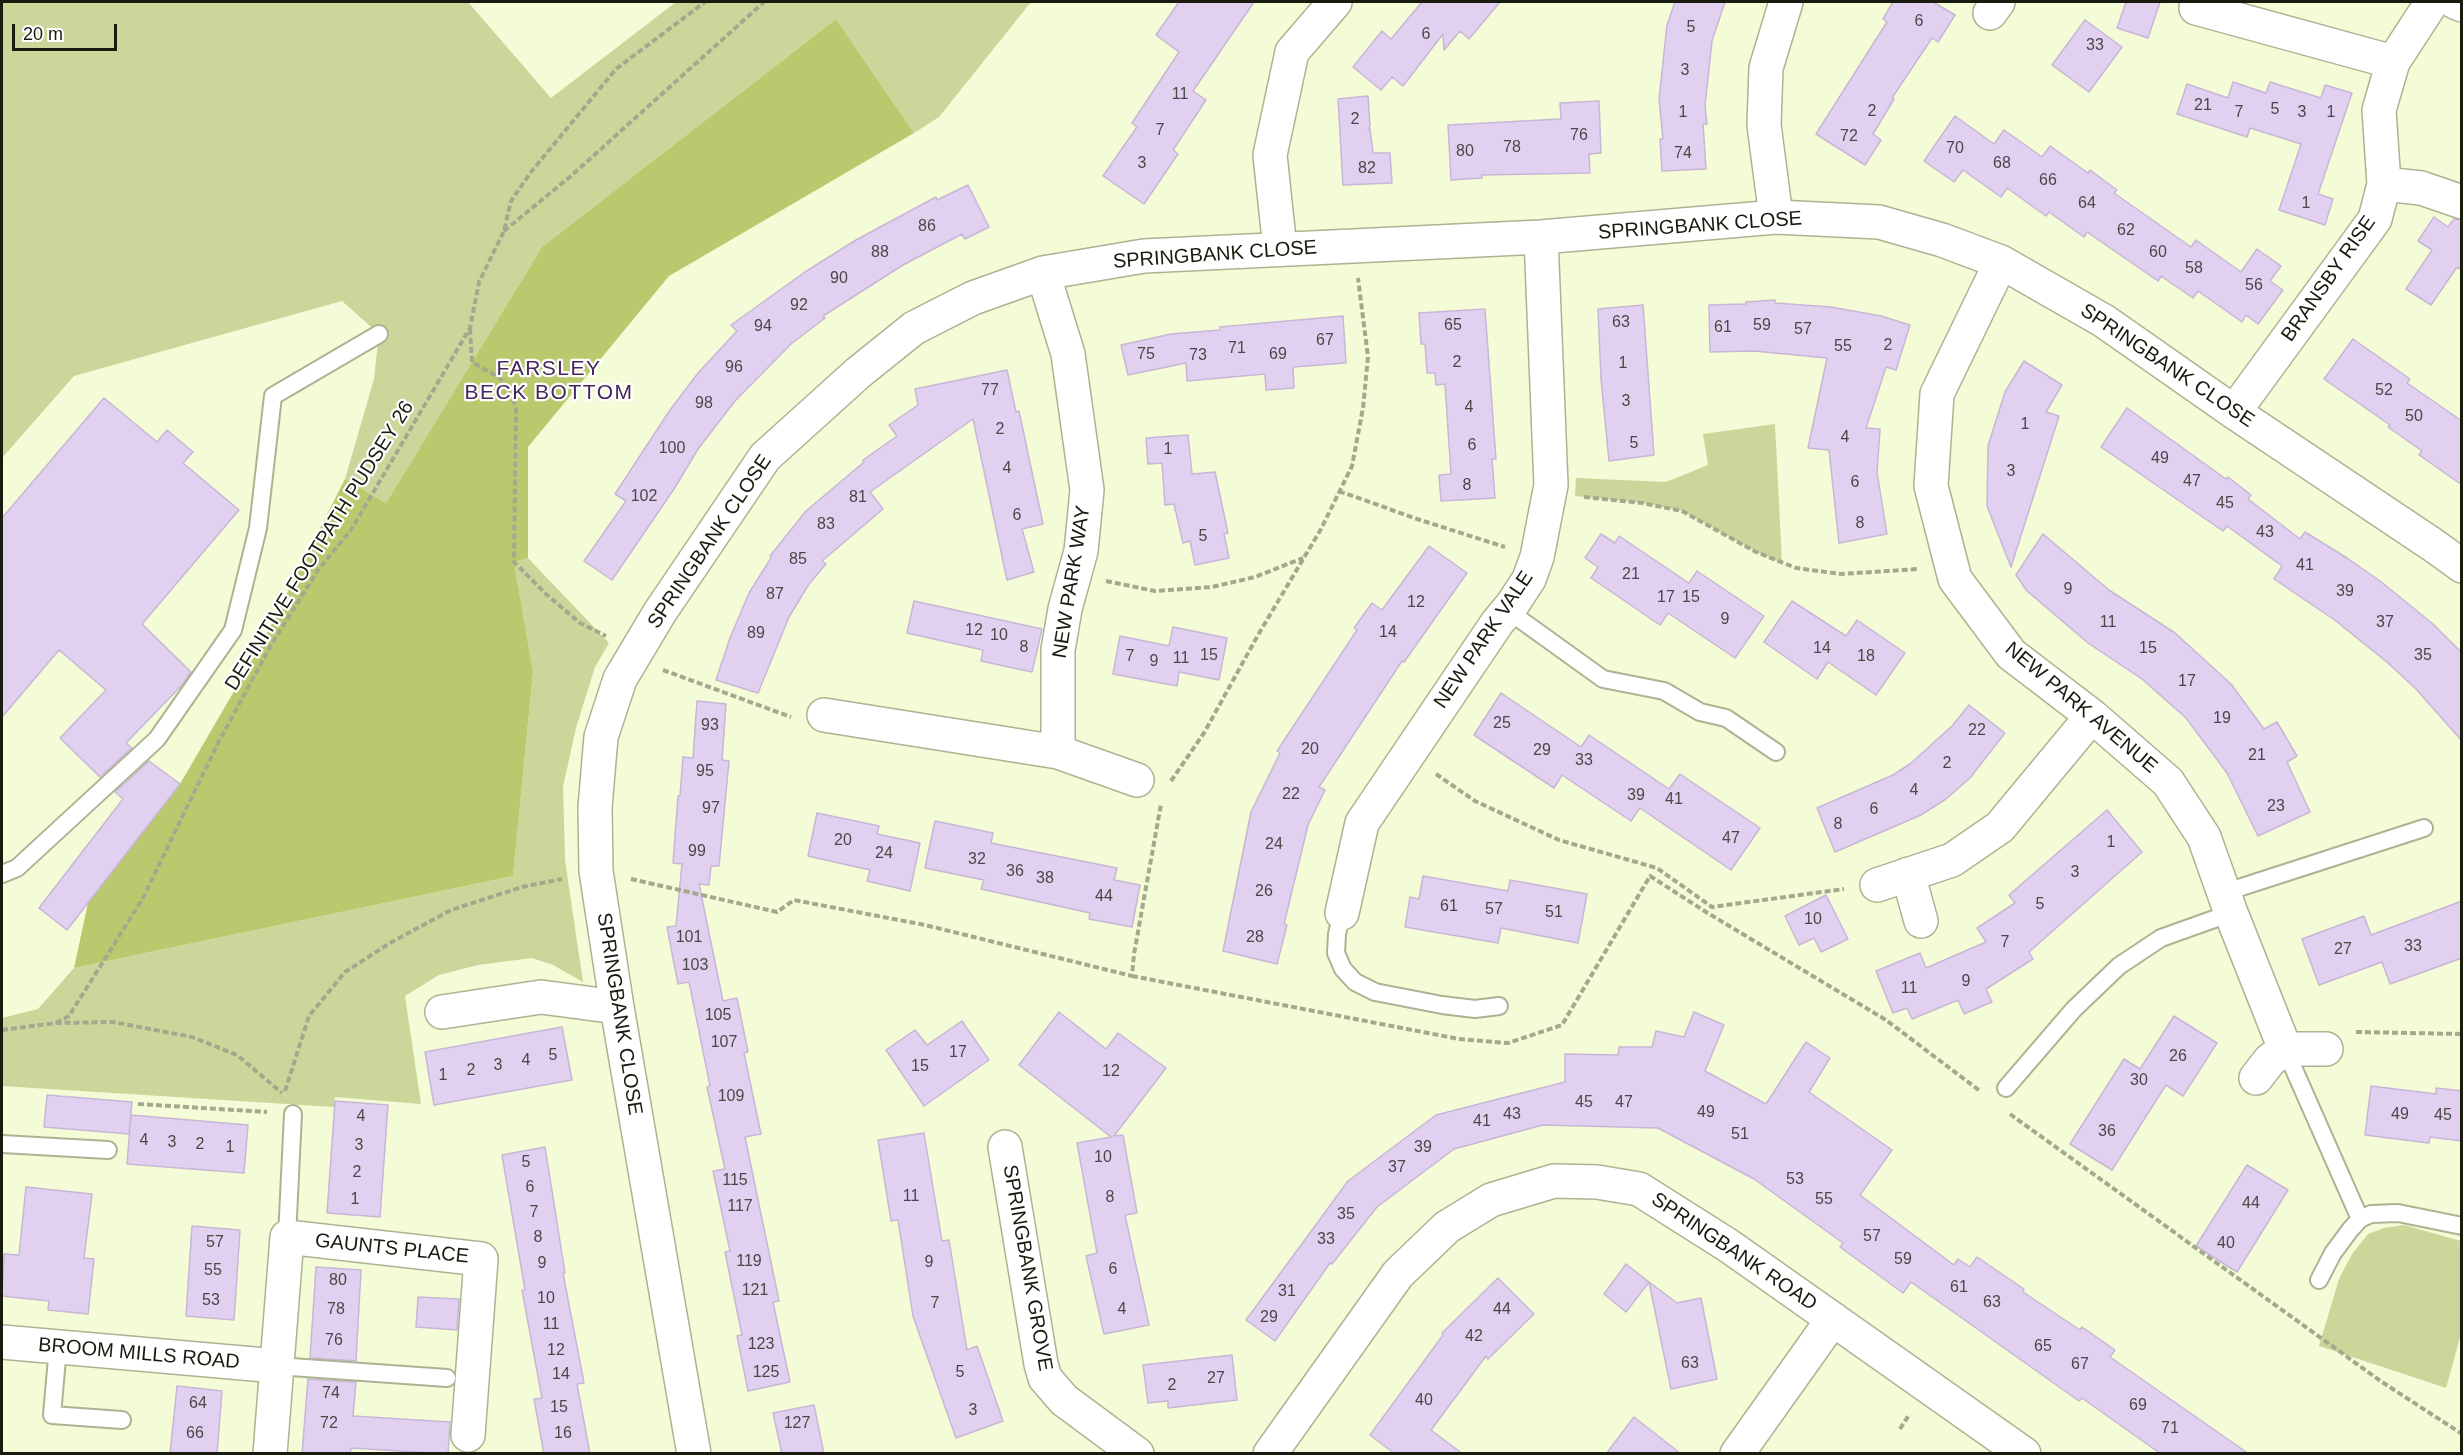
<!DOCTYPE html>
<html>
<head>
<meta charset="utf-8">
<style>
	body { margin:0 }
	#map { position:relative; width:2463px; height:1455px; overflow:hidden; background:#f4fbd7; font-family:Helvetica,sans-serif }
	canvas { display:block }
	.frame { position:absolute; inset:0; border:3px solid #181b0e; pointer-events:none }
	.scale { position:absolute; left:12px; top:24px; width:105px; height:27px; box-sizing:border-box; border:3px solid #181b0e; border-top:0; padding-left:8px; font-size:18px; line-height:21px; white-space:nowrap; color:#181b0e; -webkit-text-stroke:4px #fff; paint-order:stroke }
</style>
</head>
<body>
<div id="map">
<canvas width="2463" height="1455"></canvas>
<div class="frame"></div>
<div class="scale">20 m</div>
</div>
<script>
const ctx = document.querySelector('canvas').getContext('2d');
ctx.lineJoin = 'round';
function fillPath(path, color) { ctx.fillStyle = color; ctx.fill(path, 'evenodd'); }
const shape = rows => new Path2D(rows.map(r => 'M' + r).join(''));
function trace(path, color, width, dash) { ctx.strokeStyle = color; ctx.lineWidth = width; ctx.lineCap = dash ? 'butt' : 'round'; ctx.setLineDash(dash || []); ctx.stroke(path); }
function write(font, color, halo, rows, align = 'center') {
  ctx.font = font + ' Helvetica,sans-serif'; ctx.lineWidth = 4.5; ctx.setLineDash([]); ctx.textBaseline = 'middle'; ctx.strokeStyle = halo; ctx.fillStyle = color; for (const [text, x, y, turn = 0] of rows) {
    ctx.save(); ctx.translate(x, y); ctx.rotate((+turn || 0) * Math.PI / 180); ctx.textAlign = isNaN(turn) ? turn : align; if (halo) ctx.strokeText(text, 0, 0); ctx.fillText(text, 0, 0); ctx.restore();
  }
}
fillPath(shape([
	[2,2,468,2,551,98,676,2,1031,2,939,117,914,133,836,19,542,247,386,503,345,479,374,379,379,334,342,301,74,376,2,458],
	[1775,424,1782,563,1756,552,1682,511,1642,503,1575,496,1576,478,1666,482,1708,465,1703,434],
	[528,558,609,643,595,667,576,728,563,787,565,860,583,982,553,965,532,958,478,965,439,975,405,996,421,1104,335,1097,334,1107,2,1086,2,1018,38,1009,74,968,513,876,533,672,514,562],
	[2404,1225,2461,1241,2461,1334,2446,1388,2319,1346,2339,1279,2352,1254,2368,1234,2384,1228]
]), '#cbd69b');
fillPath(shape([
	[836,19,914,133,669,276,528,447,528,558,514,562,533,672,513,876,74,968,88,903,180,784,261,645,345,479,386,503,542,247]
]), '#bac86e');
const building = shape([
	[1179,2,1254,2,1193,91,1206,100,1173,150,1178,154,1144,204,1103,176,1137,127,1132,123,1179,52,1156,35,1179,2],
	[1422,2,1500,2,1469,39,1460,31,1444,50,1443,34,1403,86,1392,77,1381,90,1353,67,1382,31,1391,39,1422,2],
	[1675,2,1725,2,1712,41,1705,106,1707,124,1703,124,1706,169,1662,171,1660,139,1663,139,1659,99,1667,25,1675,2],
	[1893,2,1933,2,1955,15,1938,42,1932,38,1892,98,1894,99,1873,134,1881,140,1865,165,1816,134,1887,22,1883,19,1893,2],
	[2126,2,2160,2,2148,38,2117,28,2126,2],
	[2085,20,2122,47,2089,92,2052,65,2085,20],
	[2233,82,2266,93,2270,82,2321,98,2325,85,2352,93,2318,194,2333,199,2325,225,2279,210,2301,144,2250,128,2247,137,2177,114,2187,84,2228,98,2233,82],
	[1368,96,1370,126,1368,129,1370,129,1373,153,1390,153,1392,183,1343,185,1338,99,1368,96],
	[1599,101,1601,153,1589,154,1590,173,1482,175,1482,178,1451,180,1448,125,1561,119,1560,103,1599,101],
	[1955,116,1994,144,2004,130,2042,157,2050,146,2088,173,2090,170,2117,190,2114,193,2191,247,2196,240,2241,272,2257,249,2281,266,2270,281,2283,290,2258,324,2246,315,2242,322,2198,291,2193,298,2161,276,2158,281,2087,232,2084,237,2049,212,2046,216,2007,188,2001,197,1963,170,1954,182,1924,161,1955,116],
	[968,185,989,227,965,239,962,234,903,265,823,316,825,318,791,344,735,401,698,449,674,489,612,580,584,561,626,501,615,494,670,410,698,373,737,331,731,325,805,272,856,240,936,197,937,200,968,185],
	[2434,217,2448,227,2454,219,2462,220,2462,270,2457,267,2431,305,2406,289,2432,250,2418,241,2434,217],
	[1775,300,1775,303,1831,307,1881,316,1910,325,1896,370,1886,367,1866,428,1880,429,1877,472,1887,534,1839,543,1829,450,1808,448,1827,358,1754,351,1710,352,1709,305,1746,304,1746,302,1775,300],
	[1643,305,1654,455,1609,461,1601,379,1598,309,1643,305],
	[1485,309,1496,459,1492,459,1495,498,1441,501,1439,475,1451,474,1445,384,1436,385,1435,373,1427,373,1425,344,1421,344,1419,313,1485,309],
	[1343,316,1346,363,1293,367,1294,388,1266,390,1265,374,1187,381,1186,363,1128,375,1121,345,1171,334,1220,330,1220,327,1343,316],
	[2353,339,2410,379,2407,383,2462,421,2462,485,2419,455,2422,451,2388,427,2390,425,2324,379,2353,339],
	[2024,361,2062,385,2046,412,2059,416,2011,567,1987,506,1988,446,2005,392,2024,361],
	[1007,370,1016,412,1019,411,1043,524,1022,529,1034,572,1007,580,973,419,870,492,883,509,822,561,826,564,809,584,789,617,758,693,716,680,730,638,749,593,771,558,770,556,806,511,864,462,863,460,897,436,889,425,918,405,915,389,1007,370],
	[104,398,157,442,167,430,193,452,183,463,239,510,142,624,191,672,182,685,126,743,132,748,100,777,60,738,106,690,59,650,2,717,2,518,104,398],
	[2127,408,2226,479,2228,477,2251,495,2248,499,2300,539,2305,532,2347,558,2380,581,2433,624,2462,653,2462,741,2416,689,2388,663,2336,621,2274,579,2282,566,2227,526,2223,531,2101,447,2127,408],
	[1188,435,1192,474,1215,472,1228,533,1224,534,1229,558,1195,565,1190,541,1183,543,1174,504,1165,505,1162,463,1148,464,1146,438,1188,435],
	[1601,534,1615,543,1619,536,1689,583,1697,571,1764,616,1735,658,1668,613,1660,625,1591,578,1598,567,1585,558,1601,534],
	[2043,534,2109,590,2175,633,2231,684,2264,729,2277,722,2297,756,2287,762,2310,812,2258,836,2227,773,2186,718,2142,679,2088,643,2027,591,2016,575,2043,534],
	[1429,546,1467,573,1404,662,1402,661,1319,787,1325,790,1308,825,1284,924,1287,925,1277,964,1223,951,1251,812,1280,753,1277,751,1357,630,1354,628,1372,603,1382,610,1429,546],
	[914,601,1042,629,1032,672,981,661,983,650,907,633,914,601],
	[1792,601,1846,636,1857,620,1905,653,1876,695,1828,662,1817,679,1764,642,1792,601],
	[1173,627,1227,638,1219,680,1179,672,1177,686,1113,674,1120,636,1169,646,1173,627],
	[1501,693,1581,747,1589,735,1669,789,1680,774,1760,828,1731,870,1640,808,1631,821,1562,775,1554,788,1474,735,1501,693],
	[697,701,726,704,722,760,729,761,719,866,711,866,709,885,699,884,723,1001,737,998,748,1052,744,1053,761,1134,745,1137,779,1301,773,1302,790,1382,748,1391,737,1336,742,1335,725,1252,730,1251,713,1171,725,1169,707,1087,710,1086,689,982,678,984,667,927,676,926,682,864,673,863,678,796,680,796,683,757,693,758,697,701],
	[1969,705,2005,733,1970,778,1946,799,1921,815,1835,852,1817,808,1893,775,1910,764,1952,726,1969,705],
	[149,761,180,784,67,930,39,908,123,799,115,792,149,761],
	[2107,810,2142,852,2029,952,2033,959,1986,989,1992,1002,1964,1014,1958,1000,1912,1019,1907,1008,1893,1013,1876,971,1920,953,1926,968,1986,942,1977,928,2015,903,2009,895,2107,810],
	[817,813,879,826,877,834,920,843,910,891,867,881,870,870,808,856,817,813],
	[935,821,993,833,991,843,1117,868,1114,880,1140,885,1132,927,1089,919,1090,913,981,889,984,880,925,868,935,821],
	[1423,876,1508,891,1510,880,1587,894,1578,943,1501,928,1498,943,1405,927,1410,897,1419,899,1423,876],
	[1826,895,1848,939,1821,952,1814,938,1799,945,1785,916,1826,895],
	[2462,901,2462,958,2390,984,2382,962,2319,985,2302,939,2364,916,2371,935,2462,901],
	[1059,1012,1106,1049,1118,1033,1166,1068,1114,1136,1123,1135,1137,1213,1125,1215,1149,1325,1104,1334,1086,1256,1097,1253,1077,1143,1111,1137,1019,1065,1059,1012],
	[1694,1012,1724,1025,1705,1071,1766,1104,1806,1042,1830,1058,1809,1092,1892,1150,1860,1195,1954,1265,1958,1259,1970,1267,1977,1257,2024,1289,2023,1292,2080,1330,2082,1327,2115,1350,2110,1357,2249,1454,2161,1454,2082,1398,2079,1401,1911,1282,1903,1293,1840,1247,1843,1243,1754,1179,1658,1128,1543,1125,1454,1149,1377,1207,1332,1264,1330,1263,1275,1341,1246,1320,1348,1181,1436,1115,1565,1082,1565,1054,1618,1055,1619,1047,1652,1047,1656,1031,1684,1037,1694,1012],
	[2174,1016,2217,1043,2183,1096,2166,1085,2112,1170,2070,1144,2124,1059,2140,1069,2174,1016],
	[962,1021,989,1060,924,1106,886,1050,915,1030,927,1045,962,1021],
	[562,1027,572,1080,434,1105,425,1052,562,1027],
	[2371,1086,2436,1094,2436,1088,2462,1091,2462,1141,2430,1137,2429,1143,2365,1135,2371,1086],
	[47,1095,132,1102,129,1134,44,1127,47,1095],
	[335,1101,388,1105,380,1217,327,1213,335,1101],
	[131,1115,248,1125,244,1173,127,1164,131,1115],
	[924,1133,942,1241,949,1240,967,1350,977,1346,1003,1421,956,1438,913,1316,898,1220,891,1221,878,1140,924,1133],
	[545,1147,565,1273,563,1273,584,1383,577,1384,590,1454,544,1454,534,1399,542,1398,522,1290,525,1290,502,1155,545,1147],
	[2247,1165,2288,1190,2237,1272,2196,1246,2247,1165],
	[26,1187,92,1194,84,1258,94,1259,88,1314,48,1310,49,1301,2,1296,4,1254,19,1255,26,1187],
	[192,1226,240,1230,234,1320,186,1316,192,1226],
	[1626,1264,1649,1282,1626,1312,1604,1294,1626,1264],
	[316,1267,361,1270,356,1361,310,1358,316,1267],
	[1498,1278,1534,1314,1488,1359,1486,1356,1431,1430,1463,1454,1395,1454,1370,1435,1443,1335,1442,1333,1498,1278],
	[1649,1282,1677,1303,1701,1298,1717,1379,1671,1389,1649,1282],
	[418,1297,459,1299,457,1330,416,1327,418,1297],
	[1232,1355,1237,1400,1168,1408,1168,1401,1148,1403,1143,1365,1232,1355],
	[308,1379,356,1382,353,1416,450,1422,448,1454,351,1448,350,1454,302,1454,308,1379],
	[177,1386,222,1391,217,1454,170,1454,177,1386],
	[814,1405,824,1454,782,1454,773,1413,814,1405],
	[1634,1417,1681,1454,1606,1454,1634,1417]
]);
fillPath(building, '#e2d0f0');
trace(building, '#c8b6d5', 1.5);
const service = shape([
	[1507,610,1603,679,1664,691,1700,712,1726,718,1776,752],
	[2,874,17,868,157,739,233,630,258,528,273,396,379,334],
	[2223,893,2424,828],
	[1342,913,1337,934,1336,953,1343,969,1355,982,1375,992,1442,1005,1475,1009,1499,1006],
	[2285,1049,2360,1219],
	[2006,1088,2074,1009,2119,966,2161,938,2231,913],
	[2,1144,108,1150],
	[287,1237,293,1114],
	[2319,1280,2333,1253,2350,1230,2360,1219,2371,1214,2398,1213,2462,1226],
	[58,1347,52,1415,122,1420],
	[277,1366,447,1378]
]);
const minor = shape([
	[2455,2,2462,5],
	[2196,8,2393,62],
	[1990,13,1998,2],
	[2384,184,2421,188,2462,202],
	[1776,217,1764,125,1766,68,1786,2],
	[1280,249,1270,155,1292,52,1335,2],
	[2001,262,1937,394,1931,486,1955,579,2011,654,2092,716,2168,782,2204,837,2231,913,2285,1049,2270,1060,2256,1078],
	[1043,273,1068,354,1087,490,1081,551,1065,609,1058,650,1058,752],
	[2234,412,2375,219,2384,184,2379,110,2393,62,2432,2],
	[824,715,1058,752,1137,780],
	[1908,874,1921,921],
	[1877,885,1952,860,2000,827,2092,716],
	[1342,913,1362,823,1497,623,1512,605,1529,579,1537,557,1551,485,1541,237],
	[442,1012,541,997,617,1007],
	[2285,1049,2326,1049],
	[1005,1147,1041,1364,1045,1378,1064,1400,1137,1454],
	[2,1342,277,1366],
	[270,1454,287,1237,481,1259,468,1435],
	[694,1454,617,1007,596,871,595,807,601,737,620,679,660,612,765,457,858,373,914,328,973,298,1043,273,1144,256,1541,237,1776,217,1879,222,1942,240,2001,262,2104,321,2234,412,2433,545,2462,566],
	[1270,1454,1398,1274,1447,1227,1491,1200,1554,1181,1597,1182,1639,1189,1729,1246,2024,1454],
	[1737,1454,1833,1319]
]);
trace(service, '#adb392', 20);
trace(minor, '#adb392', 36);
trace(shape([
	[504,231,571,176,764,2],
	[470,329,472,362,500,378,516,406,514,562,547,595,580,623,606,636],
	[1339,491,1417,519,1505,547],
	[1584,497,1642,503,1682,511,1756,552,1796,568,1841,574,1918,569],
	[1106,581,1155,591,1212,587,1255,577,1303,558],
	[663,670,791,717],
	[1436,774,1475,801,1559,840,1657,868,1712,907,1844,889],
	[1171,781,1204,733,1258,635,1321,529,1352,466,1363,408,1368,357,1358,278],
	[631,879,777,912,794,900,925,925,1132,976,1134,954,1161,804],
	[1132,976,1459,1039,1508,1043,1562,1025,1650,876,1706,912,1886,1020,1980,1091],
	[56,1023,69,1016,143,898,218,743,270,647,318,570,351,530,470,328,479,282,504,231,511,201,531,172,616,69,705,2],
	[2,1030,56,1023,113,1022,192,1037,237,1055,282,1093],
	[2356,1032,2462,1034],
	[285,1091,309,1016,345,972,390,943,451,910,522,887,562,879],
	[138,1104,267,1112],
	[2010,1114,2382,1382,2462,1434],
	[1900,1429,1909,1415]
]), '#a3a98d', 4, [6, 3]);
trace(service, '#fff', 16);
trace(minor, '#fff', 33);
write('16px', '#4a4846', null, [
	["6",1919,22],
	["5",1691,28],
	["6",1426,35],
	["33",2095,46],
	["3",1685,71],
	["11",1180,95],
	["21",2203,106],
	["5",2275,110],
	["2",1872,112],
	["1",1683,113],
	["7",2239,113],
	["3",2302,113],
	["1",2331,113],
	["2",1355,120],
	["7",1160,131],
	["76",1579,136],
	["72",1849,137],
	["78",1512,148],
	["70",1955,149],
	["80",1465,152],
	["74",1683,154],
	["3",1142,164],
	["68",2002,164],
	["82",1367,169],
	["66",2048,181],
	["64",2087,204],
	["1",2306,204],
	["86",927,227],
	["62",2126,231],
	["88",880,253],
	["60",2158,253],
	["58",2194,269],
	["90",839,279],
	["56",2254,286],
	["92",799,306],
	["63",1621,323],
	["65",1453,326],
	["59",1762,326],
	["94",763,327],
	["61",1723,328],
	["57",1803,330],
	["67",1325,341],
	["2",1888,346],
	["55",1843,347],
	["71",1237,349],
	["75",1146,355],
	["69",1278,355],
	["73",1198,356],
	["2",1457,363],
	["1",1623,364],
	["96",734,368],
	["77",990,391],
	["52",2384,391],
	["3",1626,402],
	["98",704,404],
	["4",1469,408],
	["50",2414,417],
	["1",2025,425],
	["2",1000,430],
	["4",1845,438],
	["5",1634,444],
	["6",1472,446],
	["100",672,449],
	["1",1168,450],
	["49",2160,459],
	["4",1007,469],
	["3",2011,472],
	["47",2192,482],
	["6",1855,483],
	["8",1467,486],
	["102",644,497],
	["81",858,498],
	["45",2225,504],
	["6",1017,516],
	["8",1860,524],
	["83",826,525],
	["43",2265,533],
	["5",1203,537],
	["85",798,560],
	["41",2305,566],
	["21",1631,575],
	["9",2068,590],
	["39",2345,592],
	["87",775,595],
	["17",1666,598],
	["15",1691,598],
	["12",1416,603],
	["9",1725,620],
	["11",2108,623],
	["37",2385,623],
	["12",974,631],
	["14",1388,633],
	["89",756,634],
	["10",999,636],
	["8",1024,648],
	["14",1822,649],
	["15",2148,649],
	["15",1209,656],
	["35",2423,656],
	["7",1130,657],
	["18",1866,657],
	["11",1181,659],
	["9",1154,662],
	["17",2187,682],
	["19",2222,719],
	["25",1502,724],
	["93",710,726],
	["22",1977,731],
	["20",1310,750],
	["29",1542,751],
	["21",2257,756],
	["33",1584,761],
	["2",1947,764],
	["95",705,772],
	["4",1914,791],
	["22",1291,795],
	["39",1636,796],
	["41",1674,800],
	["23",2276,807],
	["97",711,809],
	["6",1874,810],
	["8",1838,825],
	["47",1731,839],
	["20",843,841],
	["1",2111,843],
	["24",1274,845],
	["99",697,852],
	["24",884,854],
	["32",977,860],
	["36",1015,872],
	["3",2075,873],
	["38",1045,879],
	["26",1264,892],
	["44",1104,897],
	["5",2040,905],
	["61",1449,907],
	["57",1494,910],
	["51",1554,913],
	["10",1813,920],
	["101",689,938],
	["28",1255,938],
	["7",2005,943],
	["33",2413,947],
	["27",2343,950],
	["103",695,966],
	["9",1966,982],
	["11",1909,989],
	["105",718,1016],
	["107",724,1043],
	["17",958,1053],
	["5",553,1056],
	["26",2178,1057],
	["4",526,1061],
	["3",498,1066],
	["15",920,1067],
	["2",471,1071],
	["12",1111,1072],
	["1",443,1076],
	["30",2139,1081],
	["109",731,1097],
	["45",1584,1103],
	["47",1624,1103],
	["49",1706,1113],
	["43",1512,1115],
	["49",2400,1115],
	["45",2443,1116],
	["4",361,1117],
	["41",1482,1122],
	["36",2107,1132],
	["51",1740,1135],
	["4",144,1141],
	["3",172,1143],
	["2",200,1145],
	["3",359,1146],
	["1",230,1148],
	["39",1423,1148],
	["10",1103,1158],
	["5",526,1163],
	["37",1397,1168],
	["2",357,1173],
	["53",1795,1180],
	["115",735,1181],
	["6",530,1188],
	["11",911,1197],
	["8",1110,1198],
	["1",355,1200],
	["55",1824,1200],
	["44",2251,1204],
	["117",740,1207],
	["7",534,1213],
	["35",1346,1215],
	["57",1872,1237],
	["8",538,1238],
	["33",1326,1240],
	["57",215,1243],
	["40",2226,1244],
	["59",1903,1260],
	["119",749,1262],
	["9",929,1263],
	["9",542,1264],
	["6",1113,1270],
	["55",213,1271],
	["80",338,1281],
	["61",1959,1288],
	["121",755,1291],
	["31",1287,1292],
	["10",546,1299],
	["53",211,1301],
	["63",1992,1303],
	["7",935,1304],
	["78",336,1310],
	["4",1122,1310],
	["44",1502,1310],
	["29",1269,1318],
	["11",551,1325],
	["42",1474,1337],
	["76",334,1341],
	["123",761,1345],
	["65",2043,1347],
	["12",556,1351],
	["63",1690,1364],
	["67",2080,1365],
	["125",766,1373],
	["5",960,1373],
	["14",561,1375],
	["27",1216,1379],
	["2",1172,1386],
	["74",331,1394],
	["40",1424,1401],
	["64",198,1404],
	["69",2138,1406],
	["15",559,1408],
	["3",973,1411],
	["72",329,1424],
	["127",797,1424],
	["71",2170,1429],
	["66",195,1434],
	["16",563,1434]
]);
write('20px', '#181b0e', '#fff', [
	["SPRINGBANK CLOSE",1700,226,-4],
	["SPRINGBANK CLOSE",1215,255,-4],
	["BRANSBY RISE",2329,279,-55],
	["SPRINGBANK CLOSE",2167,366,34],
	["SPRINGBANK CLOSE",710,542,-56],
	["DEFINITIVE FOOTPATH PUDSEY 26",320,546,-58],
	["NEW PARK WAY",1072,582,-81],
	["NEW PARK VALE",1484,640,-56],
	["NEW PARK AVENUE",2081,708,40],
	["SPRINGBANK CLOSE",619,1014,81],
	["GAUNTS PLACE",392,1249,6],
	["SPRINGBANK ROAD",1734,1252,34],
	["SPRINGBANK GROVE",1027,1268,80],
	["BROOM MILLS ROAD",139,1354,5]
]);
ctx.letterSpacing = '1.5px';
write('21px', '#47255d', '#fff', [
	["FARSLEY",549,369],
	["BECK BOTTOM",549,393]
]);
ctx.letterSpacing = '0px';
</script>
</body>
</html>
